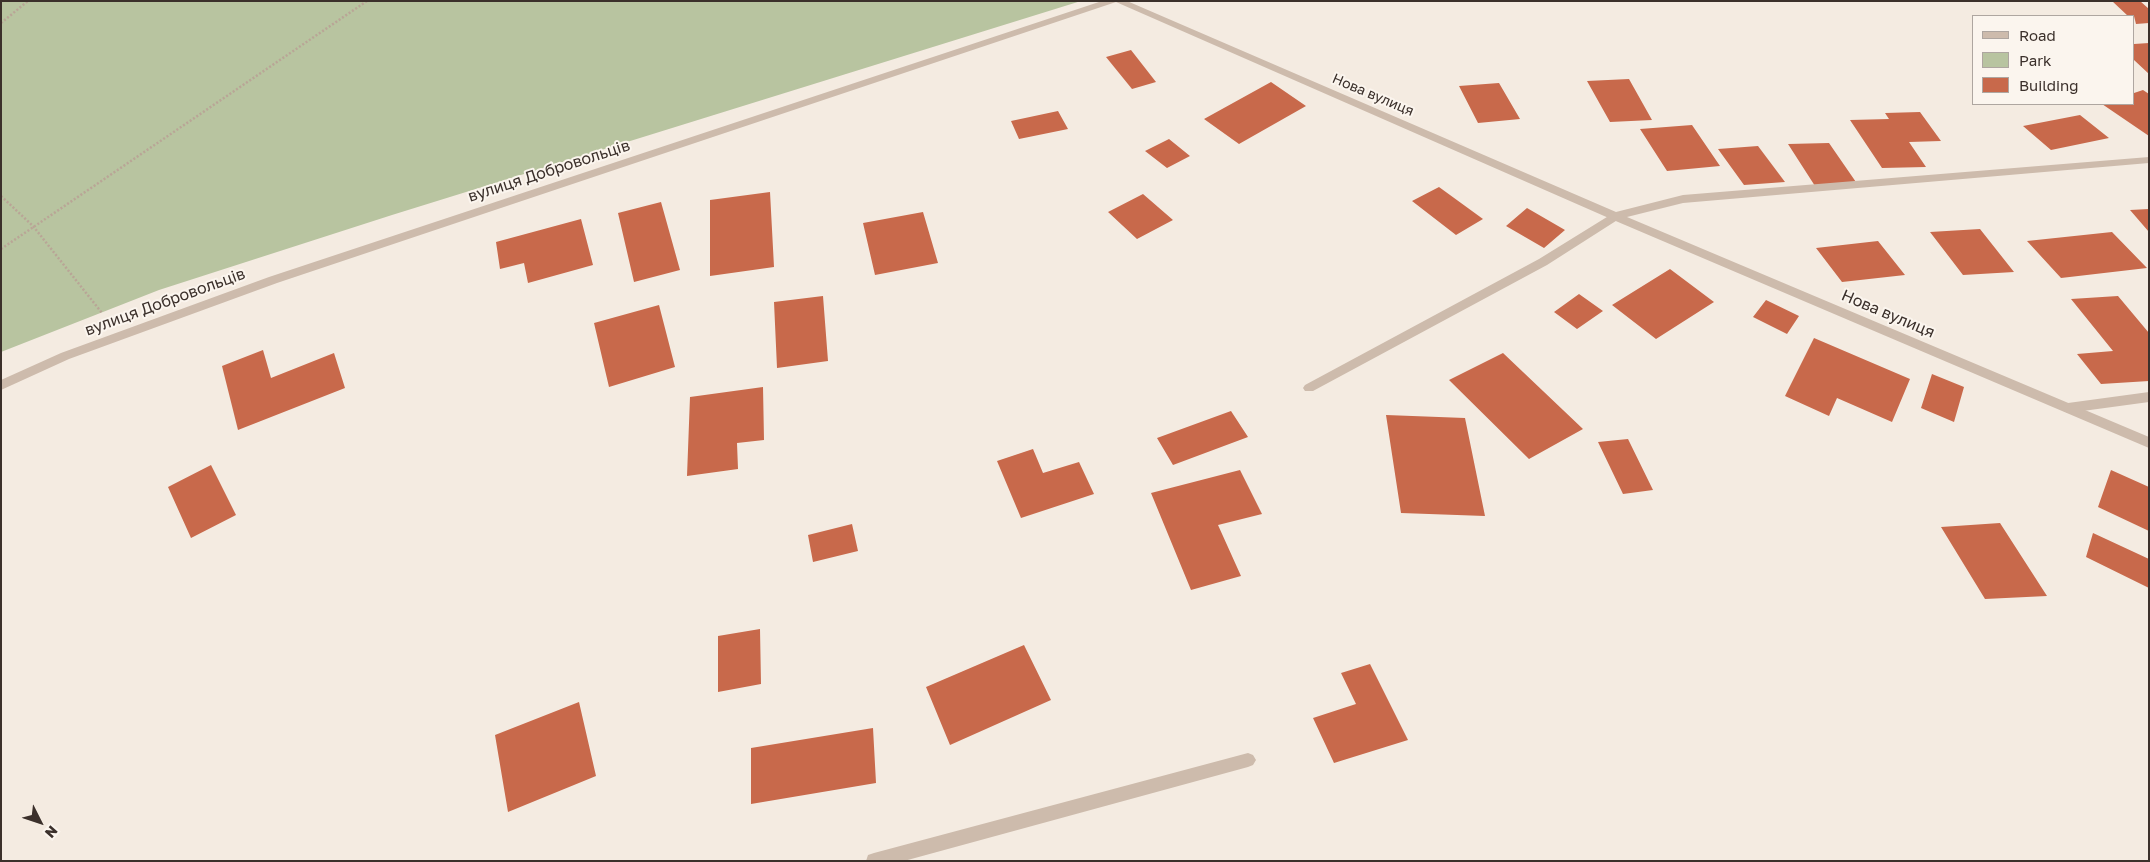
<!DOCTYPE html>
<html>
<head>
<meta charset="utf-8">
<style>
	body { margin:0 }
	#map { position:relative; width:2150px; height:862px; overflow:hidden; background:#f4ebe1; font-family:"Golos Text",sans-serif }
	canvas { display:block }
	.frame { position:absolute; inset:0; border:2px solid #3b302b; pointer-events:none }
	.legend { position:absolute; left:1972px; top:15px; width:162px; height:90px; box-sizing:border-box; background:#fbf5ee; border:1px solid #aea6a0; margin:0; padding:6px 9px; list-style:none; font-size:15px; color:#3b302b }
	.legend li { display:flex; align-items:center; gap:10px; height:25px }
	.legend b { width:25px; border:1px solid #aea6a0 }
	.north { position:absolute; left:15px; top:797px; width:50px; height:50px; -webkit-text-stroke:4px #fbf5ee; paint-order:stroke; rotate:131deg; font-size:14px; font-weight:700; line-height:20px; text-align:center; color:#3b302b }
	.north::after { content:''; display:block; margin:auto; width:18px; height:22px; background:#3b302b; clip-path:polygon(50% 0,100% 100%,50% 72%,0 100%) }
</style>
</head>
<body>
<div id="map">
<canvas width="2150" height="862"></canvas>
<div class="frame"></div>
<ul class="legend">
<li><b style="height:6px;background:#cdbbac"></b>Road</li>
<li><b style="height:14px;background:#b8c4a0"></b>Park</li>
<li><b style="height:14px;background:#c8694b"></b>Building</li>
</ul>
<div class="north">N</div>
</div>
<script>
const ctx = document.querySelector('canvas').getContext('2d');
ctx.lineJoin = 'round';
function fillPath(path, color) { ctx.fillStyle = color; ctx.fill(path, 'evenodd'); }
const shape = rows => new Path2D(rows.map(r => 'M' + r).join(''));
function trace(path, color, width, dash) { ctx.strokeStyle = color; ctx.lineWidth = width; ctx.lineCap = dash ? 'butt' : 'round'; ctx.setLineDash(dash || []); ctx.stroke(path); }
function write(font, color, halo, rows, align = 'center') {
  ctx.font = font + ' "Golos Text",sans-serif'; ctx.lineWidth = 4; ctx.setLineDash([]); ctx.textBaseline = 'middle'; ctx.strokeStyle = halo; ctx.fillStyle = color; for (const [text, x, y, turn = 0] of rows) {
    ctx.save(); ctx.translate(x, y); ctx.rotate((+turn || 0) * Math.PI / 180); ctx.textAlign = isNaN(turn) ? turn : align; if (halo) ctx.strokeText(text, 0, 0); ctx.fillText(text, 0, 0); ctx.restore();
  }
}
fillPath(shape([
	[1,1,1081,1,392,215,159,290,1,352]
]), '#b8c4a0');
fillPath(shape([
	[2112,1,2140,1,2149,9,2149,23,2136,24,2134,16,2128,16],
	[2149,43,2149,74,2134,60,2134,44],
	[1131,50,1156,82,1132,89,1106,57],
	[1629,79,1652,120,1610,122,1587,81],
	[1271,82,1306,106,1239,144,1204,119],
	[1499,83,1520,119,1478,123,1459,86],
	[2143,90,2149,94,2149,136,2102,104,2134,104,2134,93],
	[1058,111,1068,129,1019,139,1011,121],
	[1920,112,1941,141,1909,142,1926,167,1882,168,1850,120,1889,119,1885,113],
	[2080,115,2109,138,2051,150,2023,126],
	[1692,125,1720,166,1667,171,1640,129],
	[1169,139,1190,156,1167,168,1145,151],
	[1829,143,1858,185,1815,186,1788,144],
	[1758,146,1785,182,1744,185,1718,149],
	[1439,187,1483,219,1456,235,1412,201],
	[770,192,774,267,710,276,710,200],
	[1143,194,1173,220,1137,239,1108,212],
	[661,202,680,270,634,282,618,213],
	[1527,208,1565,230,1544,248,1506,226],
	[2149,209,2149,232,2130,210],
	[923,212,938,263,875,275,863,223],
	[581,219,593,265,528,283,524,263,500,269,496,242],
	[1980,229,2014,272,1963,275,1930,232],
	[2112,232,2147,268,2061,278,2027,241],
	[1878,241,1905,275,1842,282,1816,248],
	[1670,269,1714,302,1656,339,1612,305],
	[1579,294,1603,311,1577,329,1554,312],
	[823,296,828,361,777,368,774,302],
	[2118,296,2149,333,2149,381,2101,384,2077,354,2113,351,2071,299],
	[1766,300,1799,316,1787,334,1753,317],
	[659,305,675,367,609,387,594,323],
	[1814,338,1910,379,1892,422,1837,398,1829,416,1785,396],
	[263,350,271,378,334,353,345,388,238,430,222,366],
	[1503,353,1583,429,1529,459,1449,380],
	[1932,374,1964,387,1954,422,1921,408],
	[763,387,764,440,737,443,738,469,687,476,690,397],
	[1231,411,1248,437,1173,465,1157,438],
	[1386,415,1465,418,1485,516,1401,513],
	[1628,439,1653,490,1623,494,1598,442],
	[1033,449,1043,473,1079,462,1094,494,1021,518,997,461],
	[211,465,236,515,191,538,168,487],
	[1240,470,1262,514,1218,525,1241,576,1191,590,1151,493],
	[2111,470,2149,487,2149,531,2098,507],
	[2000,523,2047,596,1985,599,1941,527],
	[852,524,858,551,813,562,808,535],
	[2093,533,2149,559,2149,588,2086,557],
	[760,629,761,684,718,692,718,636],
	[1024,645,1051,700,950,745,926,687],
	[1370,664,1408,740,1334,763,1313,718,1356,704,1341,673],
	[579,702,596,776,508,812,495,735],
	[873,728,876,783,751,804,751,748]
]), '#c8694b');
trace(shape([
	[1,23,28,1],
	[1,196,33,226,102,313],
	[1,249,367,1]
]), '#b9a596', 2.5, [2, 2]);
fillPath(shape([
	[1615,212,1620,216,1619,219,1547,265,1313,391,1305,391,1303,388,1305,385,1539,259,1615,212],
	[2149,392,2149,402,2068,413,2064,411,2062,408,2064,405,2068,403,2149,392],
	[1248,753,1253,755,1256,760,1253,765,1248,767,904,861,866,861,868,855,874,853,1248,753]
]), '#cdbbac');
fillPath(shape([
	[1102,1,1127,1,1616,212,1683,195,2149,157,2149,163,1683,203,1627,217,2149,437,2149,448,1611,219,1116,2,277,283,69,359,1,390,1,380,61,353,269,277,1102,1]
]), '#cdbbac');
write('14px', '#3b302b', '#fbf5ee', [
	["Нова вулиця",1373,95,23]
]);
write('16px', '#3b302b', '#fbf5ee', [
	["вулиця Добровольців",549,171,-18],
	["вулиця Добровольців",165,302,-20],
	["Нова вулиця",1888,314,23]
]);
</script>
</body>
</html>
